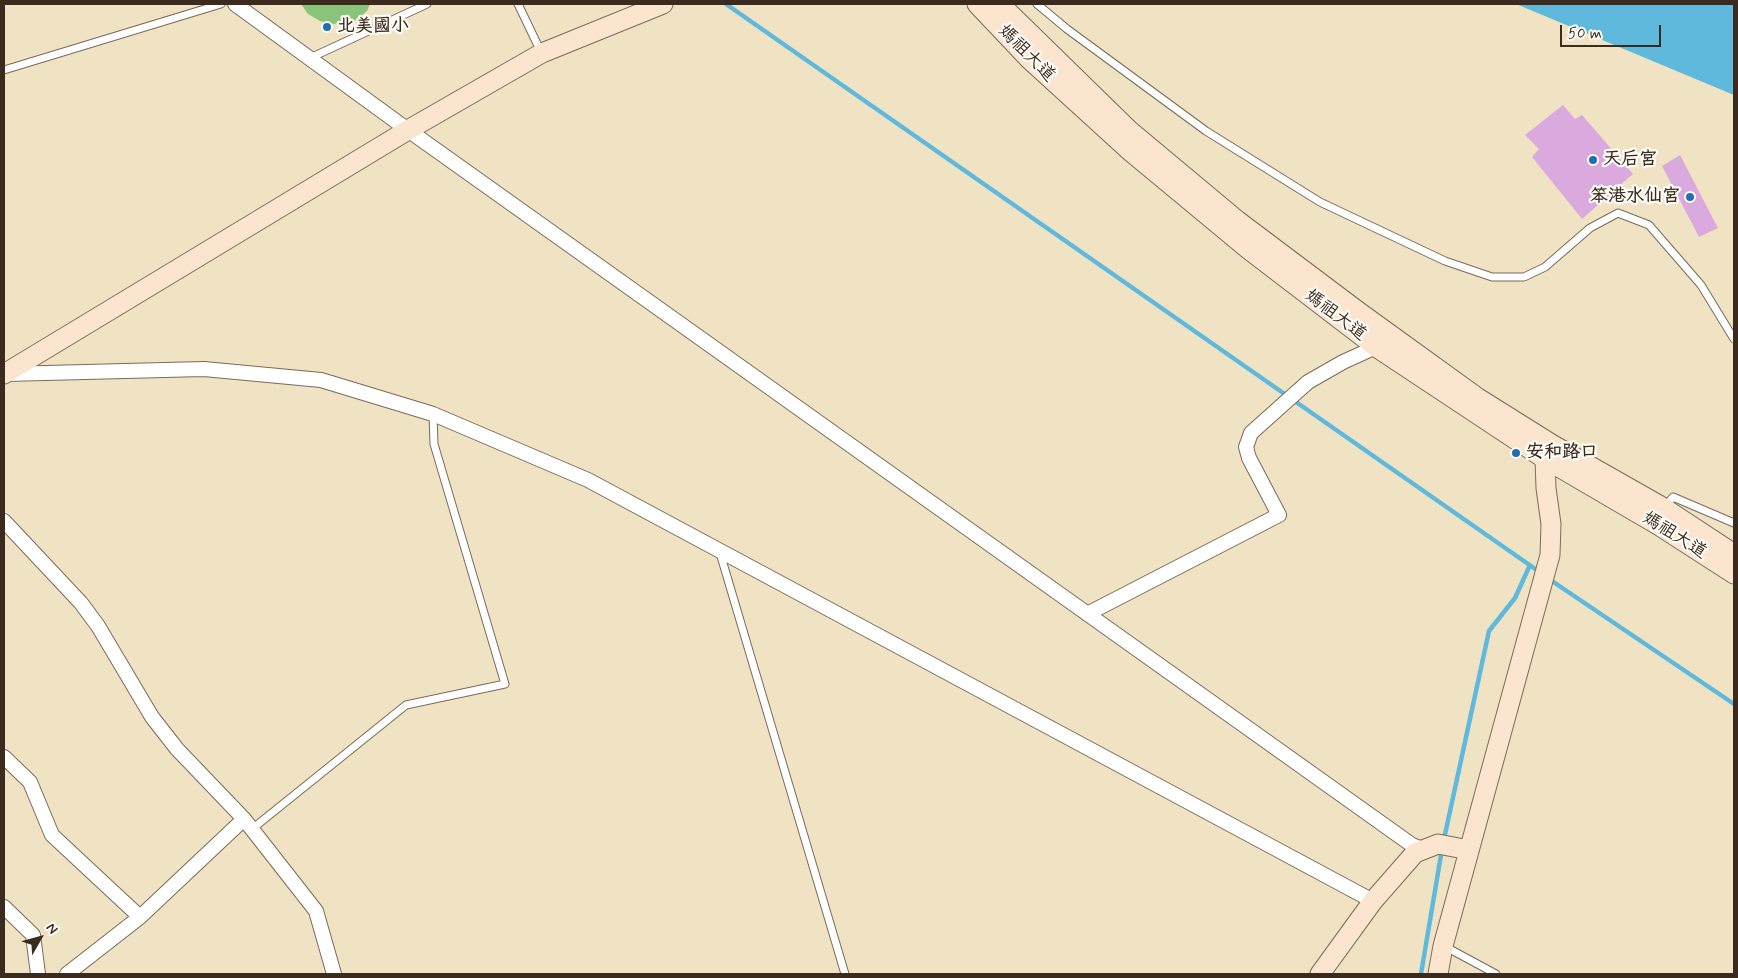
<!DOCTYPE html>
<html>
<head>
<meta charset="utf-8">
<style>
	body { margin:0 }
	#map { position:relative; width:1738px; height:978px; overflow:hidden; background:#efe3c4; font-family:Mynerve,sans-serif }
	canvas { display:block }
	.frame { position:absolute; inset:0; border:5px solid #3b2a1e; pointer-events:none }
	.north { position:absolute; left:15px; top:913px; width:50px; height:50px; -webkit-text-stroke:4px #fdfcf7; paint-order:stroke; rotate:52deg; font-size:14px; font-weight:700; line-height:20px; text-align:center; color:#3b2a1e }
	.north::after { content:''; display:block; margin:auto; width:18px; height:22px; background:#3b2a1e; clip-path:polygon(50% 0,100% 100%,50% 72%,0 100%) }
	.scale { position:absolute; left:1560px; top:25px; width:101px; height:22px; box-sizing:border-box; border:2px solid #3b2a1e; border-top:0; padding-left:6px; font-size:15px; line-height:18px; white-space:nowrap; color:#3b2a1e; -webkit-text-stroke:4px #fdfcf7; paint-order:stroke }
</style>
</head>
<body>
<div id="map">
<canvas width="1738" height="978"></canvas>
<div class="frame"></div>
<div class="north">N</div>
<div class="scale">50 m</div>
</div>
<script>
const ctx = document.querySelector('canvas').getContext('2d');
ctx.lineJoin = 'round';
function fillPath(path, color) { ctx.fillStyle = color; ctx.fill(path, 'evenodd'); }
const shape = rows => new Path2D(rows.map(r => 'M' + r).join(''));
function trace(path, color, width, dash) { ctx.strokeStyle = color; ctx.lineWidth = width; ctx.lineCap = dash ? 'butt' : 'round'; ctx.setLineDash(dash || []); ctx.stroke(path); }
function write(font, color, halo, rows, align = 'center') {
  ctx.font = font + ' Mynerve,"LXGW WenKai TC",sans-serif'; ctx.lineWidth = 4.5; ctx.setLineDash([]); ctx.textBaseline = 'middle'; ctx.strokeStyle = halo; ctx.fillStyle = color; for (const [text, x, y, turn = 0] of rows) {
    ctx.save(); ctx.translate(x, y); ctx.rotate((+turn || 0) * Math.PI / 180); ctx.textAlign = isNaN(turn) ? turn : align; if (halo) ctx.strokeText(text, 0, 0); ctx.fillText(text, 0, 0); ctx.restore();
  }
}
fillPath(shape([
	[301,4,370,4,367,11,356,20,350,23,330,24,320,21,308,14]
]), '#8ac478');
fillPath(shape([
	[1516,4,1734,4,1734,95]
]), '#5fb9dd');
trace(shape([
	[726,4,1541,573],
	[1549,579,1734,704],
	[1444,839,1489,631,1515,598,1530,565],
	[1421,974,1442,849]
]), '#5fb9dd', 4.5);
fillPath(shape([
	[1563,105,1575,119,1582,115,1633,174,1582,219,1532,157,1539,149,1525,135],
	[1680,155,1718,228,1699,237,1662,166]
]), '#daaade');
const lane = shape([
	[518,4,541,52],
	[1037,4,1067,29,1206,131,1320,202,1445,261,1492,277,1524,277,1545,267,1590,228,1618,213,1649,225,1701,285,1734,339],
	[310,58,427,4],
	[4,70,221,4],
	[1665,507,1673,497,1734,523],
	[720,553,845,974],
	[252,829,406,705,505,684,434,444,433,414],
	[1444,946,1496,974]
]);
const street = shape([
	[235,4,408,130,1412,845,1423,849],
	[6,374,204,369,321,380,433,414,588,480,1373,901],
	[4,521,81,603,98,626,152,717,177,749,244,819,316,911,334,974],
	[1087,614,1279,515,1249,458,1246,447,1251,433,1308,382,1343,362,1376,347,1380,340],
	[4,757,30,782,52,835,140,917,244,819],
	[4,907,33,935,38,974],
	[67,974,140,917]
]);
const secondary = shape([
	[977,4,1029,59,1131,152,1248,249,1376,347,1545,459,1658,525,1734,574],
	[1000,4,1129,130,1238,221,1359,312,1478,398,1553,445,1664,508,1734,554],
	[4,374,408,130,542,53,663,4],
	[1320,974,1373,901,1415,853,1438,844,1469,850],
	[1438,974,1443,946,1550,555,1551,524,1546,488,1545,459,1549,452]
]);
trace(lane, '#7a6b58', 9);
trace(street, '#7a6b58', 16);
trace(secondary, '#7a6b58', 21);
trace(lane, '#fff', 7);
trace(street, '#fff', 14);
trace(secondary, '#fce5cf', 19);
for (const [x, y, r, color] of [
	[327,27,5,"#1f6fb2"],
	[1593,160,5,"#1f6fb2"],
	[1690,197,5,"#1f6fb2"],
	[1516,453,5,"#1f6fb2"]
]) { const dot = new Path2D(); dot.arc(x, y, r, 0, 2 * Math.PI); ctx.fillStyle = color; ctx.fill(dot); trace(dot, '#fdfcf7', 2); }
write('bold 18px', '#3b2a1e', '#fdfcf7', [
	["北美國小",337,27],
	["天后宮",1603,160],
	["笨港水仙宮",1680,197,"right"],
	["安和路口",1526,453]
], 'left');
write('18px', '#3b2a1e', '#fdfcf7', [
	["媽祖大道",1026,54,45],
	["媽祖大道",1335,316,37],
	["媽祖大道",1674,536,32]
]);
</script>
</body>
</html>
